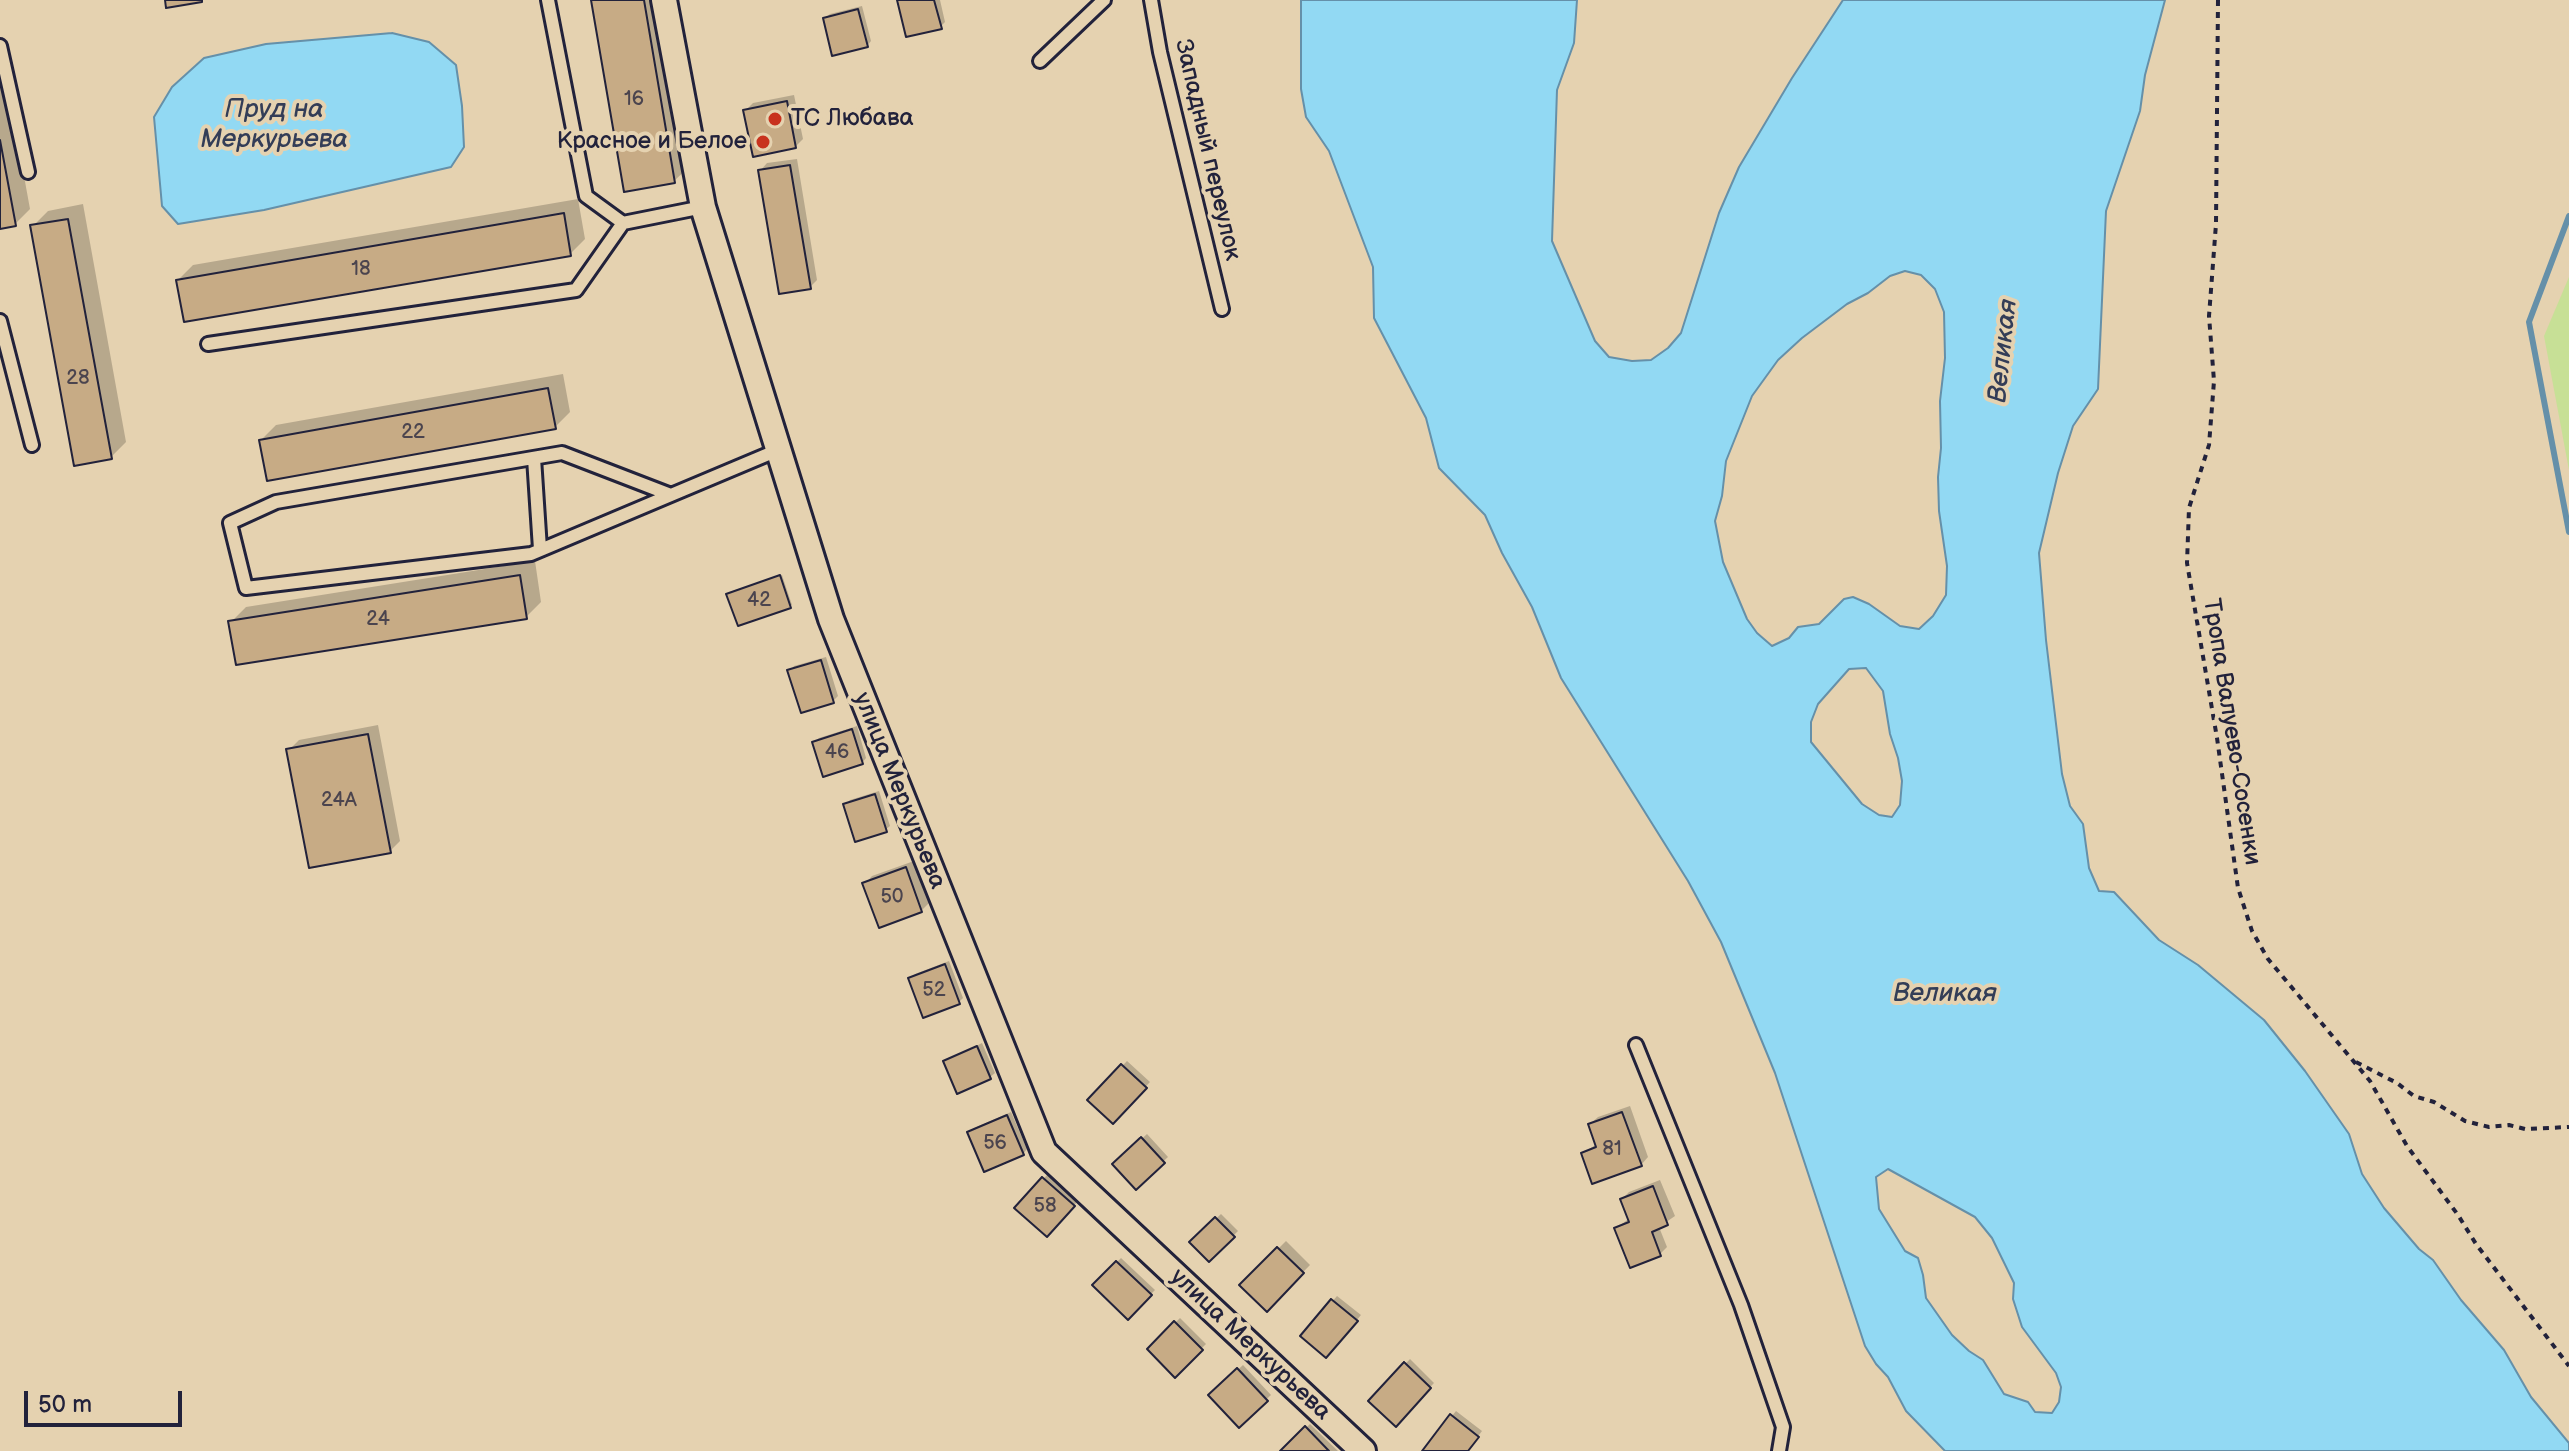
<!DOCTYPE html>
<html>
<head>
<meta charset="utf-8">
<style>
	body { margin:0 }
	#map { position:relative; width:2569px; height:1451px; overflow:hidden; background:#e5d2b0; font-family:"Balsamiq Sans",sans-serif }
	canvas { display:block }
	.scale { position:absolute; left:24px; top:1391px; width:158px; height:36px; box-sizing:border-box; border:4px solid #22223b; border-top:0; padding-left:10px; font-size:24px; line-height:28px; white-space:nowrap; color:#22223b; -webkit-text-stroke:6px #e5d2b0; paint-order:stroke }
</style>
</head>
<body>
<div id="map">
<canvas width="2569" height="1451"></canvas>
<div class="scale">50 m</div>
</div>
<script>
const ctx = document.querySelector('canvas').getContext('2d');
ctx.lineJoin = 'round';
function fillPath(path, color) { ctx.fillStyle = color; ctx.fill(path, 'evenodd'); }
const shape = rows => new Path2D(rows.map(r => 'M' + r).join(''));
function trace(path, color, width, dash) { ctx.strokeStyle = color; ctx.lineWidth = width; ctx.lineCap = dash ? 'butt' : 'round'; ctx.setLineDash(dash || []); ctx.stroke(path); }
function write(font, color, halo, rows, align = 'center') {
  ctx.font = font + ' "Balsamiq Sans",sans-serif'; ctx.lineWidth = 8; ctx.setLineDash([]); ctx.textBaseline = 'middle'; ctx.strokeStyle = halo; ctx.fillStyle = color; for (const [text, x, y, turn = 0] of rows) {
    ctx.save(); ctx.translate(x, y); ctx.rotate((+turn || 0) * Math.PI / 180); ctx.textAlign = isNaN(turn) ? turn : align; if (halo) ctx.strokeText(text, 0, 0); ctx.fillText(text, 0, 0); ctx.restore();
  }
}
fillPath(shape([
	[2569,277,2569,470,2544,336]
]), '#c7e096');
const water = shape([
	[1301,0,1577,0,1574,43,1557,90,1552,241,1595,341,1609,357,1632,361,1651,360,1668,348,1681,333,1719,213,1739,167,1792,78,1843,0,2165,0,2145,75,2140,111,2106,211,2098,389,2073,426,2058,473,2039,553,2046,640,2062,774,2070,806,2083,824,2089,868,2099,891,2114,892,2159,940,2198,965,2264,1020,2305,1071,2349,1134,2362,1174,2384,1208,2419,1249,2433,1260,2461,1300,2504,1350,2531,1397,2569,1443,2569,1451,1945,1451,1906,1411,1888,1377,1876,1364,1865,1346,1775,1073,1721,942,1688,881,1561,678,1532,607,1502,553,1485,515,1439,468,1426,418,1374,318,1373,267,1329,151,1306,117,1301,89,1301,0],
	[1905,271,1921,275,1935,289,1944,312,1945,358,1940,401,1941,448,1938,477,1939,511,1947,566,1946,595,1933,616,1919,629,1900,626,1869,604,1853,597,1844,599,1819,624,1798,627,1789,638,1772,646,1757,633,1747,619,1723,562,1715,521,1722,496,1726,461,1752,396,1778,360,1802,338,1847,304,1868,293,1890,276,1905,271],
	[1866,668,1883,691,1890,734,1898,758,1902,781,1900,805,1892,817,1879,815,1862,804,1811,742,1811,722,1818,704,1849,669,1866,668],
	[1888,1169,1975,1217,1992,1238,2014,1283,2013,1299,2022,1327,2056,1373,2061,1387,2059,1402,2052,1413,2035,1412,2028,1402,2004,1394,1983,1360,1969,1351,1952,1335,1926,1298,1923,1275,1918,1258,1905,1251,1879,1209,1876,1177,1888,1169],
	[392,33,429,42,456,65,462,106,464,147,451,167,264,210,178,224,162,206,154,117,172,87,204,58,266,44,392,33]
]);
fillPath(water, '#92d9f3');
trace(water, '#6590a9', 2);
fillPath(shape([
	[593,0,661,0,690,166,674,181],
	[899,0,940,0,945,22,940,27],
	[862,6,871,41,867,46,825,18,830,14],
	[0,44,30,209,15,224,0,227],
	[794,95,803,139,795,147,746,110,753,103],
	[797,159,817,280,810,287,760,171,767,163],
	[578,199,585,239,570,254,178,280,193,265],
	[83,204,126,442,111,457,33,226,48,211],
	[563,374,570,412,555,427,261,440,276,425],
	[535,561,541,602,526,617,231,622,246,607],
	[782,575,792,605,790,606,730,592],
	[826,657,838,696,833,701,802,711,790,671,794,666],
	[378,725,400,841,390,851,289,750,299,740],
	[857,726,866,758,862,763,814,742,819,738],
	[879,791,890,826,885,830,845,805,850,800],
	[914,861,929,903,921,911,865,884,872,876],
	[949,961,963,998,959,1002,910,979,915,974],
	[982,1043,995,1073,990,1077,946,1061],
	[1127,1061,1150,1082,1113,1121,1090,1100],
	[1630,1106,1648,1157,1641,1165,1583,1153,1597,1144,1590,1124,1598,1117],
	[1011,1112,1027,1149,1023,1154,969,1133,974,1128],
	[1147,1134,1168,1157,1136,1187,1115,1164],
	[1048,1174,1078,1201,1047,1234,1017,1207],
	[1660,1180,1675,1216,1659,1227,1667,1247,1660,1254,1616,1228,1630,1218,1622,1199,1629,1192],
	[1221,1214,1238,1231,1209,1260,1192,1242],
	[1286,1241,1310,1265,1267,1309,1242,1285],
	[1121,1258,1155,1290,1128,1317,1095,1285],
	[1337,1296,1361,1315,1331,1351,1303,1336],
	[1180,1318,1206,1344,1175,1375,1149,1349],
	[1410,1359,1434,1383,1395,1424,1371,1401],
	[1243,1365,1271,1395,1239,1425,1211,1395],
	[1456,1411,1482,1431,1467,1451,1424,1451],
	[1310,1424,1338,1451,1283,1451]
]), '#0003');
trace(shape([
	[2569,216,2529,322,2569,532]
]), '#6590a9', 6);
const building = shape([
	[165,0,202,0,202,2,166,8,165,0],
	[591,0,644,0,675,183,624,192,591,0],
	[897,0,934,0,942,29,906,37,897,0],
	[858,9,868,47,832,56,823,18,858,9],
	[787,101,796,148,753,157,743,110,787,101],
	[0,140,16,226,0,229,0,140],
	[790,165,811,289,779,294,758,170,790,165],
	[564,213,571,256,184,322,176,280,564,213],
	[68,219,112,459,74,466,30,225,68,219],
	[548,388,556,429,267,481,259,440,548,388],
	[520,575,527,619,236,665,228,621,520,575],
	[780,575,791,608,738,626,726,594,780,575],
	[821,660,834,703,801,713,787,670,821,660],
	[852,729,863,764,823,777,812,742,852,729],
	[368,734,391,853,309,868,286,749,368,734],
	[875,794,887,832,855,842,843,804,875,794],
	[906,867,922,912,879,928,862,883,906,867],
	[945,964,960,1004,923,1018,908,978,945,964],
	[977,1046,991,1079,957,1094,943,1061,977,1046],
	[1121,1064,1147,1088,1113,1124,1087,1100,1121,1064],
	[1622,1112,1642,1166,1592,1184,1581,1153,1596,1147,1588,1124,1622,1112],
	[1007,1115,1024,1155,984,1172,967,1132,1007,1115],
	[1141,1137,1165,1163,1136,1190,1112,1164,1141,1137],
	[1042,1177,1075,1206,1047,1237,1014,1208,1042,1177],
	[1653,1186,1668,1225,1652,1232,1661,1256,1630,1268,1614,1228,1629,1222,1620,1199,1653,1186],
	[1215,1217,1235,1237,1209,1262,1189,1242,1215,1217],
	[1277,1247,1304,1273,1267,1312,1239,1285,1277,1247],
	[1116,1261,1152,1295,1128,1320,1092,1285,1116,1261],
	[1331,1299,1358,1321,1326,1358,1300,1336,1331,1299],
	[1174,1321,1203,1350,1175,1378,1147,1349,1174,1321],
	[1404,1362,1431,1388,1396,1427,1368,1401,1404,1362],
	[1237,1368,1268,1401,1239,1428,1208,1395,1237,1368],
	[1450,1414,1479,1437,1468,1451,1422,1451,1450,1414],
	[1305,1426,1329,1451,1280,1451,1305,1426]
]);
fillPath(building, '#c7ab85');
trace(building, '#22223b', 2);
const service = shape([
	[548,0,586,196,623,223],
	[1151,0,1160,52,1222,309],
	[0,46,28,172],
	[1040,61,1104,0],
	[0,321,32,445],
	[208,344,576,290,623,223,703,207],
	[534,458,540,549],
	[671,495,562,453,276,502,230,523,246,588,531,554,671,495,778,450],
	[1636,1045,1741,1305,1783,1427,1779,1451]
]);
const minor = shape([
	[664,0,703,207,831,619,1044,1152,1363,1451]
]);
trace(service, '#22223b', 18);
trace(minor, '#22223b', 30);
trace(shape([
	[2218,0,2216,224,2209,316,2214,381,2209,445,2189,508,2187,563,2217,738,2238,888,2252,931,2268,959,2370,1081,2407,1146,2458,1215,2476,1244,2569,1366],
	[2356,1062,2397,1083,2414,1096,2434,1102,2465,1121,2489,1127,2509,1125,2525,1129,2569,1127]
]), '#22223b', 4, [6, 6]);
trace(service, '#e5d2b0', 12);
trace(minor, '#e5d2b0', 24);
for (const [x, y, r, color] of [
	[775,119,8,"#c8321e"],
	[763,142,8,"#c8321e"]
]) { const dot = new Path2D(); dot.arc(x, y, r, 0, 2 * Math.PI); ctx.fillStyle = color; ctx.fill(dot); trace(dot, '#e5d2b0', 3); }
write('20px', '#4b444e', null, [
	["16",634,100],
	["18",361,270],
	["28",78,379],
	["22",413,433],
	["42",759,601],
	["24",378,620],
	["46",837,753],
	["24А",339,801],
	["50",892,898],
	["52",934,991],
	["56",995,1144],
	["81",1612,1150],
	["58",1045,1207]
]);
write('24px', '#22223b', '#e5d2b0', [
	["ТС Любава",791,119],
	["Красное и Белое",747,142,"right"]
], 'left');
write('24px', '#22223b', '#e5d2b0', [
	["Западный переулок",1207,150,77],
	["Тропа Валуево-Сосенки",2231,732,81],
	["улица Меркурьева",899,791,68],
	["улица Меркурьева",1250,1345,43]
]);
write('italic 26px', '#333d57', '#e5d2b0', [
	["Пруд на",274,110],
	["Меркурьева",274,140],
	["Великая",2004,351,-84],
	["Великая",1945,994]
]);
</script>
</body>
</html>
